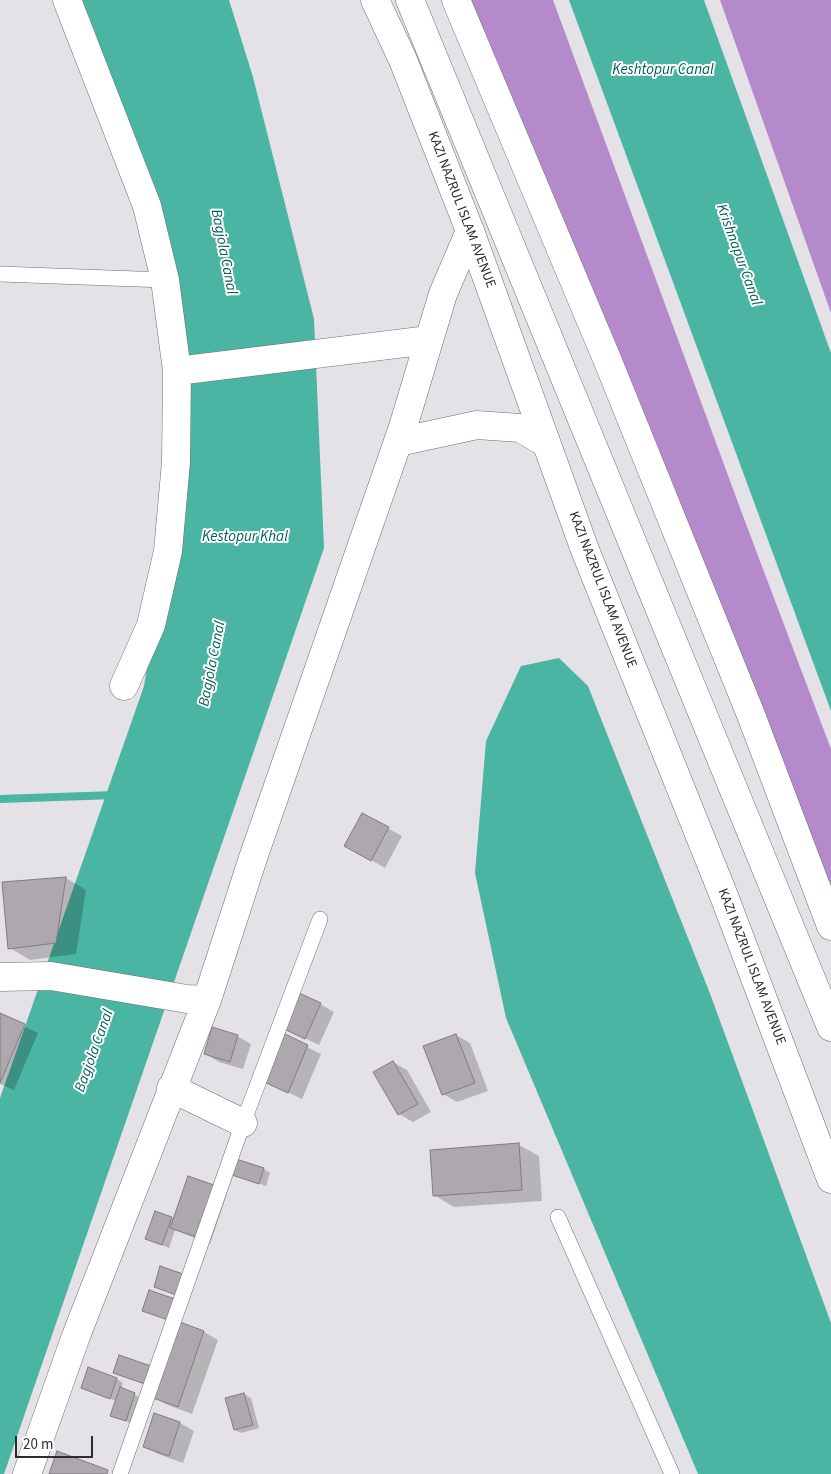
<!DOCTYPE html>
<html>
<head>
<meta charset="utf-8">
<style>
	body { margin:0 }
	#map { position:relative; width:831px; height:1474px; overflow:hidden; background:#e5e2e7; font-family:"Source Sans 3",sans-serif }
	canvas { display:block }
	.scale { position:absolute; left:15px; top:1436px; width:78px; height:22px; box-sizing:border-box; border:2px solid #2d2c2e; border-top:0; padding-left:6px; font-size:15px; line-height:18px; white-space:nowrap; color:#2d2c2e; -webkit-text-stroke:4px #fff; paint-order:stroke }
</style>
</head>
<body>
<div id="map">
<canvas width="831" height="1474"></canvas>
<div class="scale">20 m</div>
</div>
<script>
const ctx = document.querySelector('canvas').getContext('2d');
ctx.lineJoin = 'round';
function fillPath(path, color) { ctx.fillStyle = color; ctx.fill(path, 'evenodd'); }
const shape = rows => new Path2D(rows.map(r => 'M' + r).join(''));
function trace(path, color, width, dash) { ctx.strokeStyle = color; ctx.lineWidth = width; ctx.lineCap = dash ? 'butt' : 'round'; ctx.setLineDash(dash || []); ctx.stroke(path); }
function write(font, color, halo, rows, align = 'center') {
  ctx.font = font + ' "Source Sans 3",sans-serif'; ctx.lineWidth = 4; ctx.setLineDash([]); ctx.textBaseline = 'middle'; ctx.strokeStyle = halo; ctx.fillStyle = color; for (const [text, x, y, turn = 0] of rows) {
    ctx.save(); ctx.translate(x, y); ctx.rotate((+turn || 0) * Math.PI / 180); ctx.textAlign = isNaN(turn) ? turn : align; if (halo) ctx.strokeText(text, 0, 0); ctx.fillText(text, 0, 0); ctx.restore();
  }
}
fillPath(shape([
	[460,0,553,0,743,516,831,749,831,932],
	[720,0,831,0,831,313]
]), '#b48acb');
fillPath(shape([
	[80,0,229,0,253,77,314,319,324,548,4,1474,0,1474,0,1098,144,686,191,388],
	[569,0,704,0,831,353,831,711],
	[559,658,588,686,709,991,831,1323,831,1474,698,1474,506,1018,475,873,486,741,521,666]
]), '#4ab5a3');
fillPath(shape([
	[362,814,402,836,385,868,345,845],
	[66,878,86,890,76,954,30,960,10,948],
	[320,1004,334,1012,319,1045,285,1029],
	[0,1014,38,1033,14,1090,0,1084],
	[456,1035,470,1043,488,1091,457,1102,443,1094],
	[237,1036,251,1044,243,1069,219,1062,205,1054],
	[285,1036,321,1054,302,1099,266,1082],
	[393,1062,407,1070,431,1112,413,1122,399,1114,375,1073],
	[519,1145,539,1156,542,1201,454,1207,434,1195],
	[264,1169,270,1173,266,1186,233,1174],
	[213,1186,227,1194,210,1244,175,1230,169,1248,147,1239],
	[144,1310,204,1332,218,1340,192,1414,168,1405,155,1398,180,1324],
	[89,1369,117,1379,123,1383,121,1389,141,1398,132,1424,112,1415,116,1401,83,1388],
	[244,1394,251,1398,259,1428,241,1433,235,1430],
	[155,1415,180,1423,194,1431,183,1463,158,1454,144,1446]
]), '#0003');
trace(shape([
	[0,799,115,795]
]), '#4ab5a3', 8);
const building = shape([
	[362,813,389,827,371,861,344,846,362,813],
	[66,877,56,943,8,949,2,882,66,877],
	[299,993,321,1003,305,1039,284,1029,299,993],
	[0,1013,25,1024,0,1083,0,1013],
	[212,1027,238,1035,230,1062,204,1054,212,1027],
	[285,1034,308,1045,288,1093,264,1082,285,1034],
	[456,1034,475,1083,442,1095,423,1046,456,1034],
	[393,1061,418,1104,398,1115,373,1072,393,1061],
	[519,1143,522,1190,433,1196,430,1150,519,1143],
	[236,1159,264,1168,259,1184,232,1175,236,1159],
	[188,1176,214,1185,196,1237,170,1228,188,1176],
	[155,1211,172,1217,162,1245,145,1239,155,1211],
	[160,1266,186,1275,179,1296,154,1287,160,1266],
	[149,1290,178,1300,171,1321,142,1311,149,1290],
	[180,1322,204,1331,178,1407,153,1398,180,1322],
	[119,1355,151,1366,145,1384,113,1373,119,1355],
	[88,1367,117,1378,110,1399,81,1388,88,1367],
	[120,1387,135,1393,126,1421,110,1416,120,1387],
	[244,1393,253,1425,234,1430,225,1398,244,1393],
	[154,1413,180,1422,169,1456,143,1447,154,1413],
	[57,1451,108,1470,107,1474,49,1474,57,1451]
]);
fillPath(building, '#aca8ae');
trace(building, '#7f7c81', 1);
const service = shape([
	[0,274,165,280],
	[558,1217,672,1474],
	[120,1474,243,1123,320,919]
]);
const minor = shape([
	[67,0,147,206,165,280,177,371,176,462,168,551,151,625,124,686],
	[177,371,429,340],
	[398,442,477,425,520,428,546,443],
	[0,977,51,976,187,999,207,1000],
	[171,1088,243,1123],
	[27,1474,76,1336,207,1000,253,858,403,427,443,294,470,231]
]);
const tertiary = shape([
	[456,0,607,359,751,715,831,926]
]);
const primary = shape([
	[375,0,403,60,470,231,585,550,724,896,831,1179],
	[410,0,831,1027]
]);
trace(service, '#706d72', 16);
trace(minor, '#706d72', 29);
trace(tertiary, '#706d72', 29);
trace(primary, '#706d72', 29);
trace(service, '#fff', 15);
trace(minor, '#fff', 28);
trace(tertiary, '#fff', 28);
trace(primary, '#fff', 28);
write('14px', '#2d2c2e', '#fff', [
	["KAZI NAZRUL ISLAM AVENUE",461,210,69],
	["KAZI NAZRUL ISLAM AVENUE",602,590,69],
	["KAZI NAZRUL ISLAM AVENUE",751,967,69]
]);
write('italic 15px', '#005f53', '#fff', [
	["Keshtopur Canal",663,71],
	["Bagjola Canal",223,252,79],
	["Krishnapur Canal",738,255,70],
	["Kestopur Khal",245,538],
	["Bagjola Canal",213,664,-79],
	["Bagjola Canal",95,1051,-70]
]);
</script>
</body>
</html>
